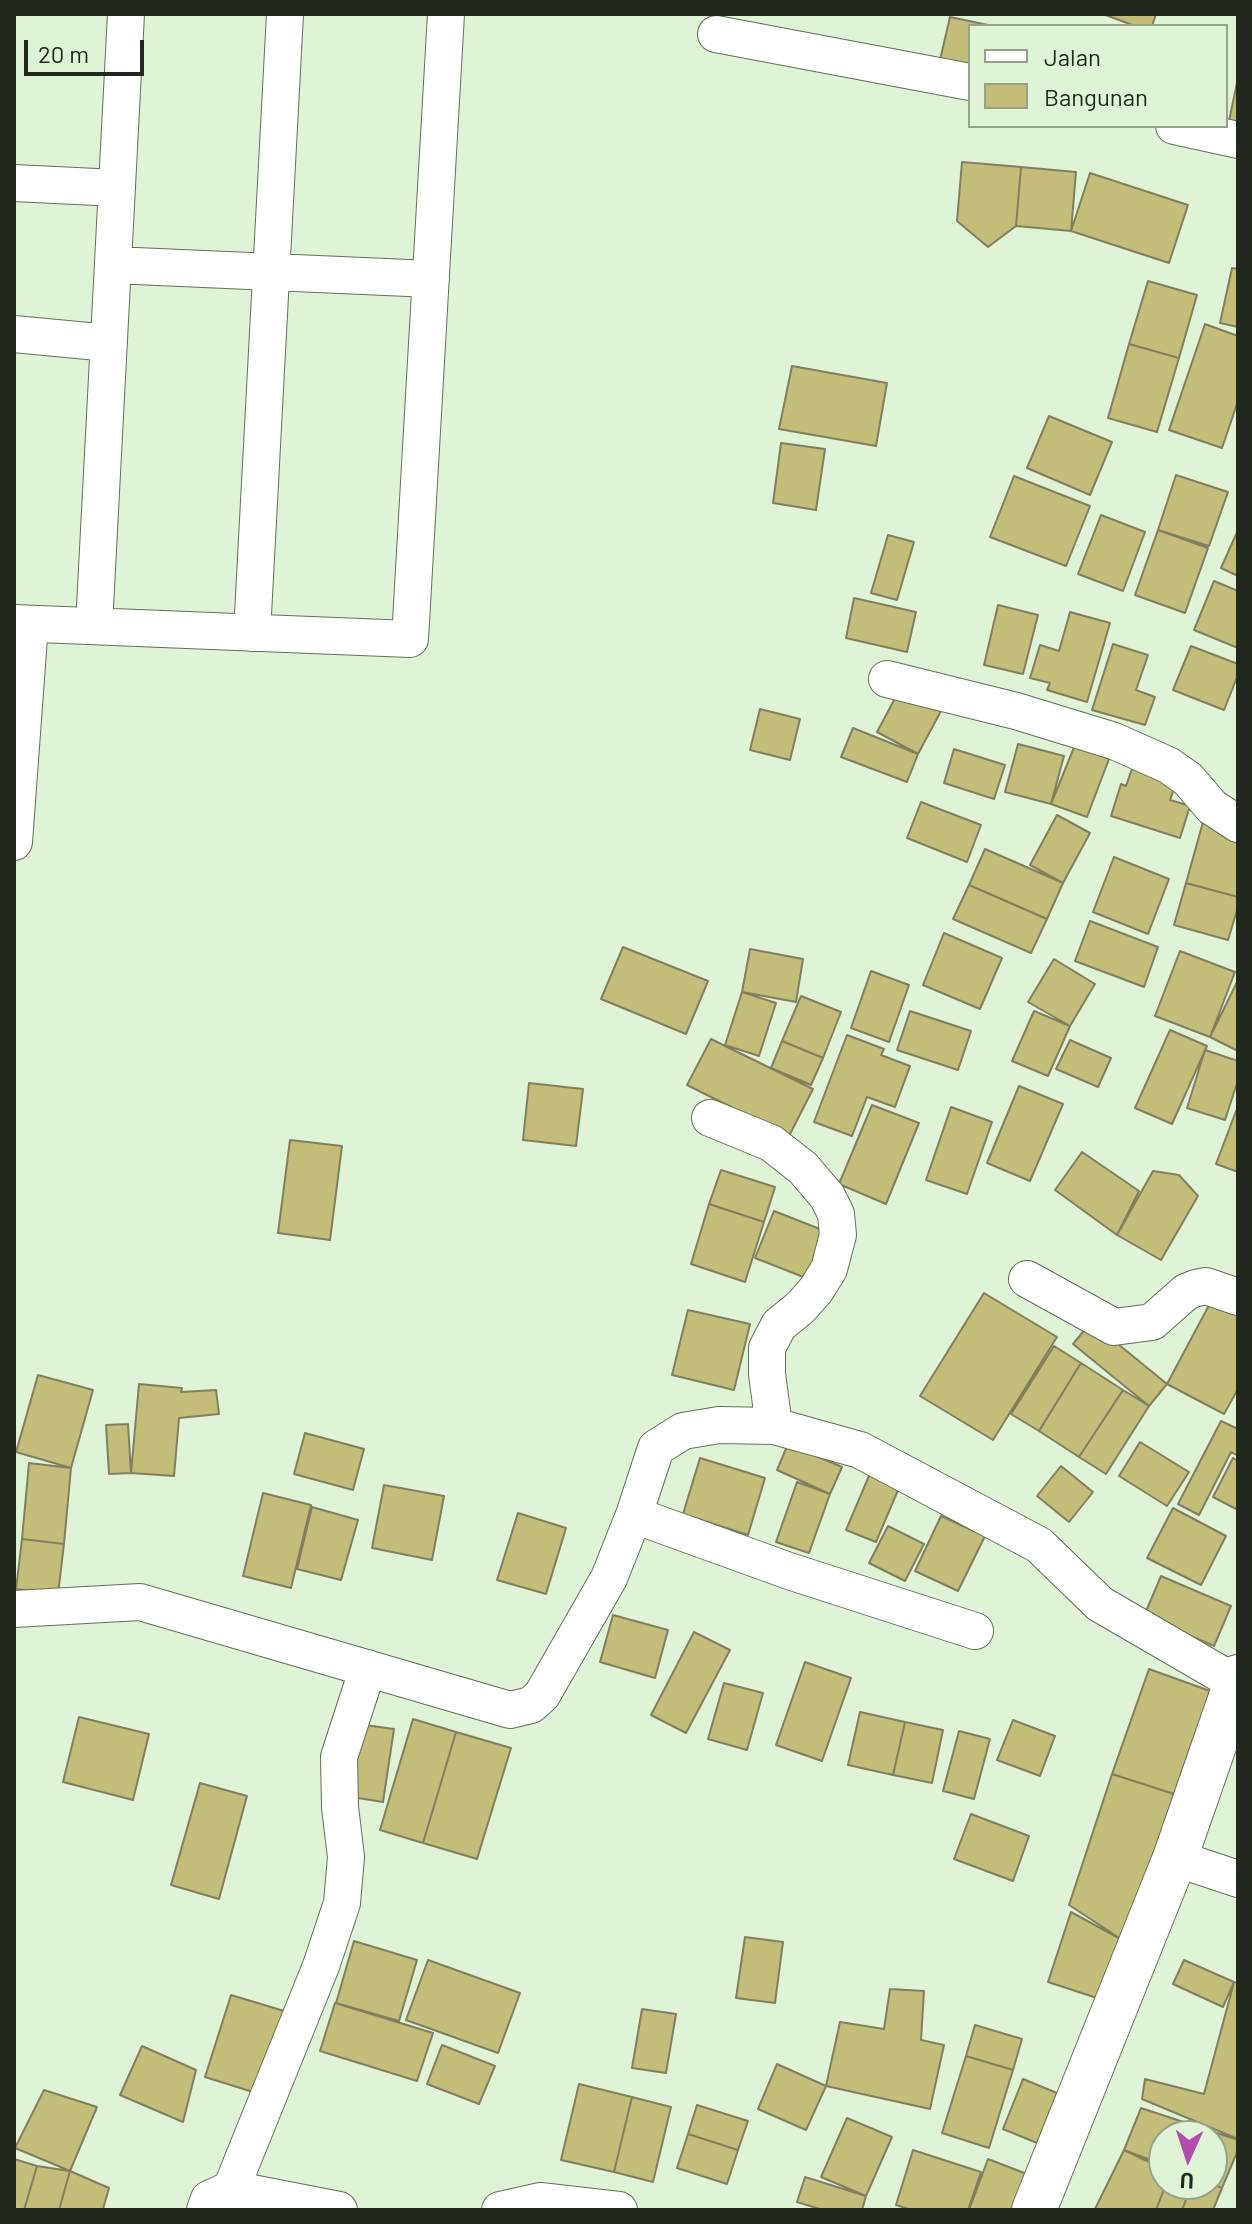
<!DOCTYPE html>
<html>
<head>
<meta charset="utf-8">
<style>
	body { margin:0 }
	#map { position:relative; width:1252px; height:2224px; overflow:hidden; background:#dff4d6; font-family:Barlow,sans-serif }
	canvas { display:block }
	.frame { position:absolute; inset:0; border:16px solid #21291e; pointer-events:none }
	.legend { position:absolute; left:968px; top:24px; width:260px; height:104px; box-sizing:border-box; background:#dff4d6; border:2px solid #93a38c; margin:0; padding:10px 14px; list-style:none; font-size:24px; color:#21291e }
	.legend li { display:flex; align-items:center; gap:16px; height:40px }
	.legend b { width:40px; border:2px solid #93a38c }
	.north { position:absolute; left:1148px; top:2120px; width:80px; height:80px; box-sizing:border-box; background:#dff4d6; border:2px solid #93a38c; border-radius:50%; rotate:183deg; font-size:22px; font-weight:700; line-height:32px; text-align:center; color:#21291e }
	.north::after { content:''; display:block; margin:auto; width:28px; height:36px; background:#b24cb1; clip-path:polygon(50% 0,100% 100%,50% 72%,0 100%) }
	.scale { position:absolute; left:24px; top:40px; width:120px; height:36px; box-sizing:border-box; border:4px solid #21291e; border-top:0; padding-left:10px; font-size:24px; line-height:28px; white-space:nowrap; color:#21291e; -webkit-text-stroke:6px #dff4d6; paint-order:stroke }
</style>
</head>
<body>
<div id="map">
<canvas width="1252" height="2224"></canvas>
<div class="frame"></div>
<ul class="legend">
<li><b style="height:10px;background:#fff"></b>Jalan</li>
<li><b style="height:22px;background:#c4bc79"></b>Bangunan</li>
</ul>
<div class="north">U</div>
<div class="scale">20 m</div>
</div>
<script>
const ctx = document.querySelector('canvas').getContext('2d');
ctx.lineJoin = 'round';
function fillPath(path, color) { ctx.fillStyle = color; ctx.fill(path, 'evenodd'); }
const shape = rows => new Path2D(rows.map(r => 'M' + r).join(''));
function trace(path, color, width, dash) { ctx.strokeStyle = color; ctx.lineWidth = width; ctx.lineCap = dash ? 'butt' : 'round'; ctx.setLineDash(dash || []); ctx.stroke(path); }
const building = shape([
	[1103,14,1156,14,1152,26,1135,26,1103,14],
	[950,17,993,26,970,26,970,67,940,60,950,17],
	[1238,78,1238,123,1229,121,1238,78],
	[962,162,1021,167,1016,226,988,247,957,221,962,162],
	[1021,167,1076,172,1071,231,1016,226,1021,167],
	[1090,173,1188,205,1169,263,1071,231,1090,173],
	[1232,268,1238,269,1238,327,1220,323,1232,268],
	[1148,281,1197,295,1179,358,1129,344,1148,281],
	[1205,324,1238,336,1238,401,1222,448,1169,430,1205,324],
	[1129,344,1179,358,1157,432,1108,418,1129,344],
	[792,366,887,383,876,446,779,429,792,366],
	[1049,416,1112,442,1090,495,1027,468,1049,416],
	[781,443,825,449,816,510,773,503,781,443],
	[1176,475,1228,492,1209,546,1158,530,1176,475],
	[1014,476,1090,506,1066,566,990,537,1014,476],
	[1101,515,1145,532,1123,591,1078,574,1101,515],
	[1158,530,1208,548,1185,613,1135,595,1158,530],
	[1238,530,1238,576,1221,568,1238,530],
	[888,535,914,542,897,600,871,593,888,535],
	[1214,581,1238,591,1238,648,1194,630,1214,581],
	[854,598,916,612,907,652,846,638,854,598],
	[998,605,1038,615,1023,674,984,665,998,605],
	[1070,612,1110,623,1087,702,1047,690,1050,683,1030,678,1040,645,1059,651,1070,612],
	[1113,644,1148,655,1136,690,1155,697,1145,725,1092,710,1113,644],
	[1191,646,1238,664,1238,675,1224,710,1173,690,1191,646],
	[900,689,941,711,918,754,877,732,900,689],
	[760,709,800,719,790,760,750,750,760,709],
	[853,728,918,754,907,782,841,757,853,728],
	[1018,744,1064,756,1051,804,1005,792,1018,744],
	[1075,745,1109,759,1087,817,1051,804,1075,745],
	[954,749,1005,765,994,799,944,783,954,749],
	[1135,760,1179,775,1170,800,1190,806,1180,838,1111,816,1121,784,1126,786,1135,760],
	[921,802,981,825,967,862,907,838,921,802],
	[1057,815,1090,833,1063,883,1030,865,1057,815],
	[1203,822,1238,832,1238,897,1186,883,1203,822],
	[985,849,1063,883,1047,919,969,885,985,849],
	[1114,857,1169,879,1148,934,1093,912,1114,857],
	[1186,883,1238,897,1238,907,1228,940,1174,925,1186,883],
	[969,885,1047,919,1031,953,953,919,969,885],
	[1090,921,1158,947,1144,987,1075,961,1090,921],
	[944,933,1002,958,980,1009,923,985,944,933],
	[623,947,708,981,686,1034,601,999,623,947],
	[750,949,803,959,796,1002,742,992,750,949],
	[1180,951,1235,972,1210,1037,1155,1016,1180,951],
	[1054,959,1095,984,1070,1026,1028,1002,1054,959],
	[871,971,909,985,889,1042,851,1028,871,971],
	[1238,980,1238,1051,1210,1037,1238,980],
	[742,992,776,1003,759,1056,725,1045,742,992],
	[801,996,841,1012,823,1058,782,1041,801,996],
	[910,1011,971,1031,958,1070,897,1050,910,1011],
	[1034,1011,1070,1026,1048,1076,1012,1061,1034,1011],
	[1170,1030,1207,1046,1172,1124,1135,1108,1170,1030],
	[847,1035,884,1049,881,1055,910,1066,895,1107,867,1097,852,1136,814,1122,847,1035],
	[711,1039,813,1089,789,1136,687,1085,711,1039],
	[1070,1040,1111,1058,1098,1087,1056,1069,1070,1040],
	[782,1041,823,1058,811,1085,771,1068,782,1041],
	[1205,1050,1238,1061,1238,1080,1225,1120,1187,1108,1205,1050],
	[529,1083,583,1089,576,1146,523,1140,529,1083],
	[1019,1086,1063,1104,1030,1181,987,1163,1019,1086],
	[872,1105,919,1123,886,1204,839,1184,872,1105],
	[1238,1106,1238,1172,1216,1164,1238,1106],
	[951,1107,992,1122,967,1194,926,1180,951,1107],
	[290,1140,342,1146,330,1240,278,1233,290,1140],
	[1082,1152,1139,1191,1117,1235,1055,1190,1082,1152],
	[721,1170,775,1187,764,1222,709,1204,721,1170],
	[1153,1171,1179,1175,1198,1196,1161,1260,1117,1235,1153,1171],
	[709,1204,764,1222,745,1282,691,1264,709,1204],
	[774,1211,830,1233,811,1280,755,1258,774,1211],
	[984,1293,1057,1337,993,1440,920,1396,984,1293],
	[1215,1294,1238,1306,1238,1389,1224,1414,1167,1384,1215,1294],
	[688,1310,750,1324,734,1390,672,1375,688,1310],
	[1091,1322,1167,1384,1149,1406,1073,1344,1091,1322],
	[1054,1346,1081,1363,1039,1431,1011,1414,1054,1346],
	[1081,1363,1123,1390,1079,1457,1039,1431,1081,1363],
	[38,1375,93,1390,71,1468,16,1452,38,1375],
	[139,1384,182,1388,181,1392,216,1390,219,1414,179,1418,174,1476,131,1473,139,1384],
	[1123,1390,1149,1406,1106,1474,1079,1457,1123,1390],
	[1221,1421,1238,1429,1238,1456,1231,1452,1199,1515,1178,1504,1221,1421],
	[128,1424,131,1473,109,1474,106,1425,128,1424],
	[305,1433,364,1449,353,1490,294,1474,305,1433],
	[1140,1442,1189,1472,1167,1506,1119,1476,1140,1442],
	[788,1444,842,1467,830,1494,777,1470,788,1444],
	[700,1458,765,1478,748,1535,683,1514,700,1458],
	[1233,1458,1238,1461,1238,1510,1213,1497,1233,1458],
	[29,1463,71,1468,64,1544,22,1539,29,1463],
	[874,1464,904,1476,876,1542,846,1530,874,1464],
	[1061,1466,1093,1492,1069,1522,1037,1496,1061,1466],
	[797,1482,830,1494,809,1553,776,1542,797,1482],
	[384,1485,444,1496,432,1560,372,1548,384,1485],
	[263,1493,311,1505,291,1588,243,1576,263,1493],
	[312,1507,358,1520,341,1580,297,1569,312,1507],
	[1173,1508,1226,1536,1201,1585,1147,1558,1173,1508],
	[518,1513,566,1528,546,1594,497,1580,518,1513],
	[941,1516,985,1536,958,1591,915,1571,941,1516],
	[888,1526,924,1544,905,1581,869,1563,888,1526],
	[22,1539,64,1544,58,1594,16,1589,22,1539],
	[1161,1576,1231,1606,1214,1646,1144,1616,1161,1576],
	[613,1615,668,1630,655,1678,600,1662,613,1615],
	[694,1632,730,1650,686,1733,651,1715,694,1632],
	[805,1662,851,1678,822,1761,776,1745,805,1662],
	[1149,1669,1224,1696,1213,1728,1199,1722,1174,1794,1112,1774,1149,1669],
	[724,1683,763,1693,747,1750,708,1739,724,1683],
	[860,1712,905,1722,893,1775,848,1765,860,1712],
	[79,1717,149,1734,133,1800,63,1782,79,1717],
	[413,1719,456,1732,423,1843,380,1830,413,1719],
	[1013,1720,1055,1736,1040,1776,997,1760,1013,1720],
	[905,1722,943,1730,932,1783,893,1775,905,1722],
	[350,1723,394,1729,383,1802,339,1795,350,1723],
	[959,1731,990,1739,974,1799,943,1791,959,1731],
	[456,1732,511,1748,477,1859,423,1843,456,1732],
	[1112,1774,1174,1794,1124,1941,1069,1905,1112,1774],
	[200,1783,247,1796,219,1899,171,1885,200,1783],
	[971,1814,1029,1836,1013,1881,954,1859,971,1814],
	[1071,1912,1124,1941,1106,2001,1048,1982,1071,1912],
	[745,1937,783,1942,775,2003,736,1998,745,1937],
	[354,1941,417,1960,399,2021,336,2003,354,1941],
	[428,1960,520,1993,498,2053,406,2020,428,1960],
	[1184,1960,1234,1982,1223,2007,1173,1984,1184,1960],
	[1234,1982,1238,1983,1238,2139,1142,2099,1145,2079,1204,2094,1234,1982],
	[890,1989,924,1991,921,2040,944,2045,930,2109,826,2086,840,2022,884,2029,890,1989],
	[231,1995,294,2014,269,2097,205,2077,231,1995],
	[335,2003,433,2033,417,2081,320,2051,335,2003],
	[642,2009,676,2014,666,2073,632,2068,642,2009],
	[975,2025,1022,2039,1013,2070,966,2056,975,2025],
	[442,2045,495,2066,479,2104,427,2084,442,2045],
	[142,2046,196,2070,183,2122,120,2095,142,2046],
	[966,2056,1013,2070,989,2148,942,2133,966,2056],
	[777,2064,826,2086,806,2130,758,2109,777,2064],
	[1023,2079,1057,2093,1037,2143,1003,2129,1023,2079],
	[579,2084,632,2097,614,2172,561,2160,579,2084],
	[44,2090,97,2107,70,2171,15,2148,44,2090],
	[632,2097,671,2107,653,2182,614,2172,632,2097],
	[697,2105,748,2121,738,2150,688,2134,697,2105],
	[1141,2108,1238,2140,1238,2150,1222,2188,1211,2184,1212,2136,1164,2136,1164,2165,1124,2150,1141,2108],
	[847,2118,892,2137,866,2196,821,2177,847,2118],
	[688,2134,738,2150,727,2184,677,2168,688,2134],
	[913,2150,981,2172,968,2210,912,2210,896,2205,913,2150],
	[1124,2150,1164,2169,1164,2184,1166,2184,1156,2210,1095,2209,1124,2150],
	[14,2159,37,2166,24,2210,14,2210,14,2159],
	[988,2159,1027,2174,1014,2210,969,2210,988,2159],
	[37,2166,70,2171,59,2210,24,2210,37,2166],
	[70,2171,109,2188,103,2209,116,2210,59,2210,70,2171],
	[805,2177,866,2196,862,2210,823,2210,797,2202,805,2177],
	[1166,2184,1192,2184,1182,2210,1156,2210,1166,2184],
	[1192,2184,1210,2184,1222,2188,1213,2210,1182,2210,1192,2184]
]);
fillPath(building, '#c4bc79');
trace(building, '#827f60', 2);
const street = shape([
	[716,34,970,82],
	[1174,126,1238,140],
	[14,183,117,188],
	[113,265,431,279],
	[14,334,109,343],
	[14,623,410,639,446,14],
	[94,626,126,14],
	[252,633,285,14],
	[887,679,1016,711,1114,741,1168,765,1188,779,1212,807,1238,824],
	[14,842,30,624],
	[710,1118,771,1143,803,1168,827,1196,836,1214,838,1235,829,1269,816,1290,801,1307,779,1325,767,1348,767,1374,774,1426],
	[1027,1279,1114,1327,1152,1322,1186,1292,1196,1288,1206,1286,1238,1297],
	[634,1515,789,1571,975,1631],
	[14,1609,140,1602,510,1710,531,1705,542,1695,609,1578,634,1515,656,1448,683,1431,719,1425,774,1426,860,1450,1039,1545,1100,1604,1236,1683],
	[1175,1858,1238,1879],
	[231,2189,321,1966,342,1903,346,1857,340,1807,339,1757,368,1668],
	[205,2210,209,2199,231,2189,339,2210],
	[500,2210,540,2201,619,2210]
]);
const secondary = shape([
	[1034,2210,1175,1858,1238,1677]
]);
trace(street, '#5f7157', 38);
trace(secondary, '#5f7157', 46);
trace(street, '#fff', 36);
trace(secondary, '#fff', 44);
</script>
</body>
</html>
